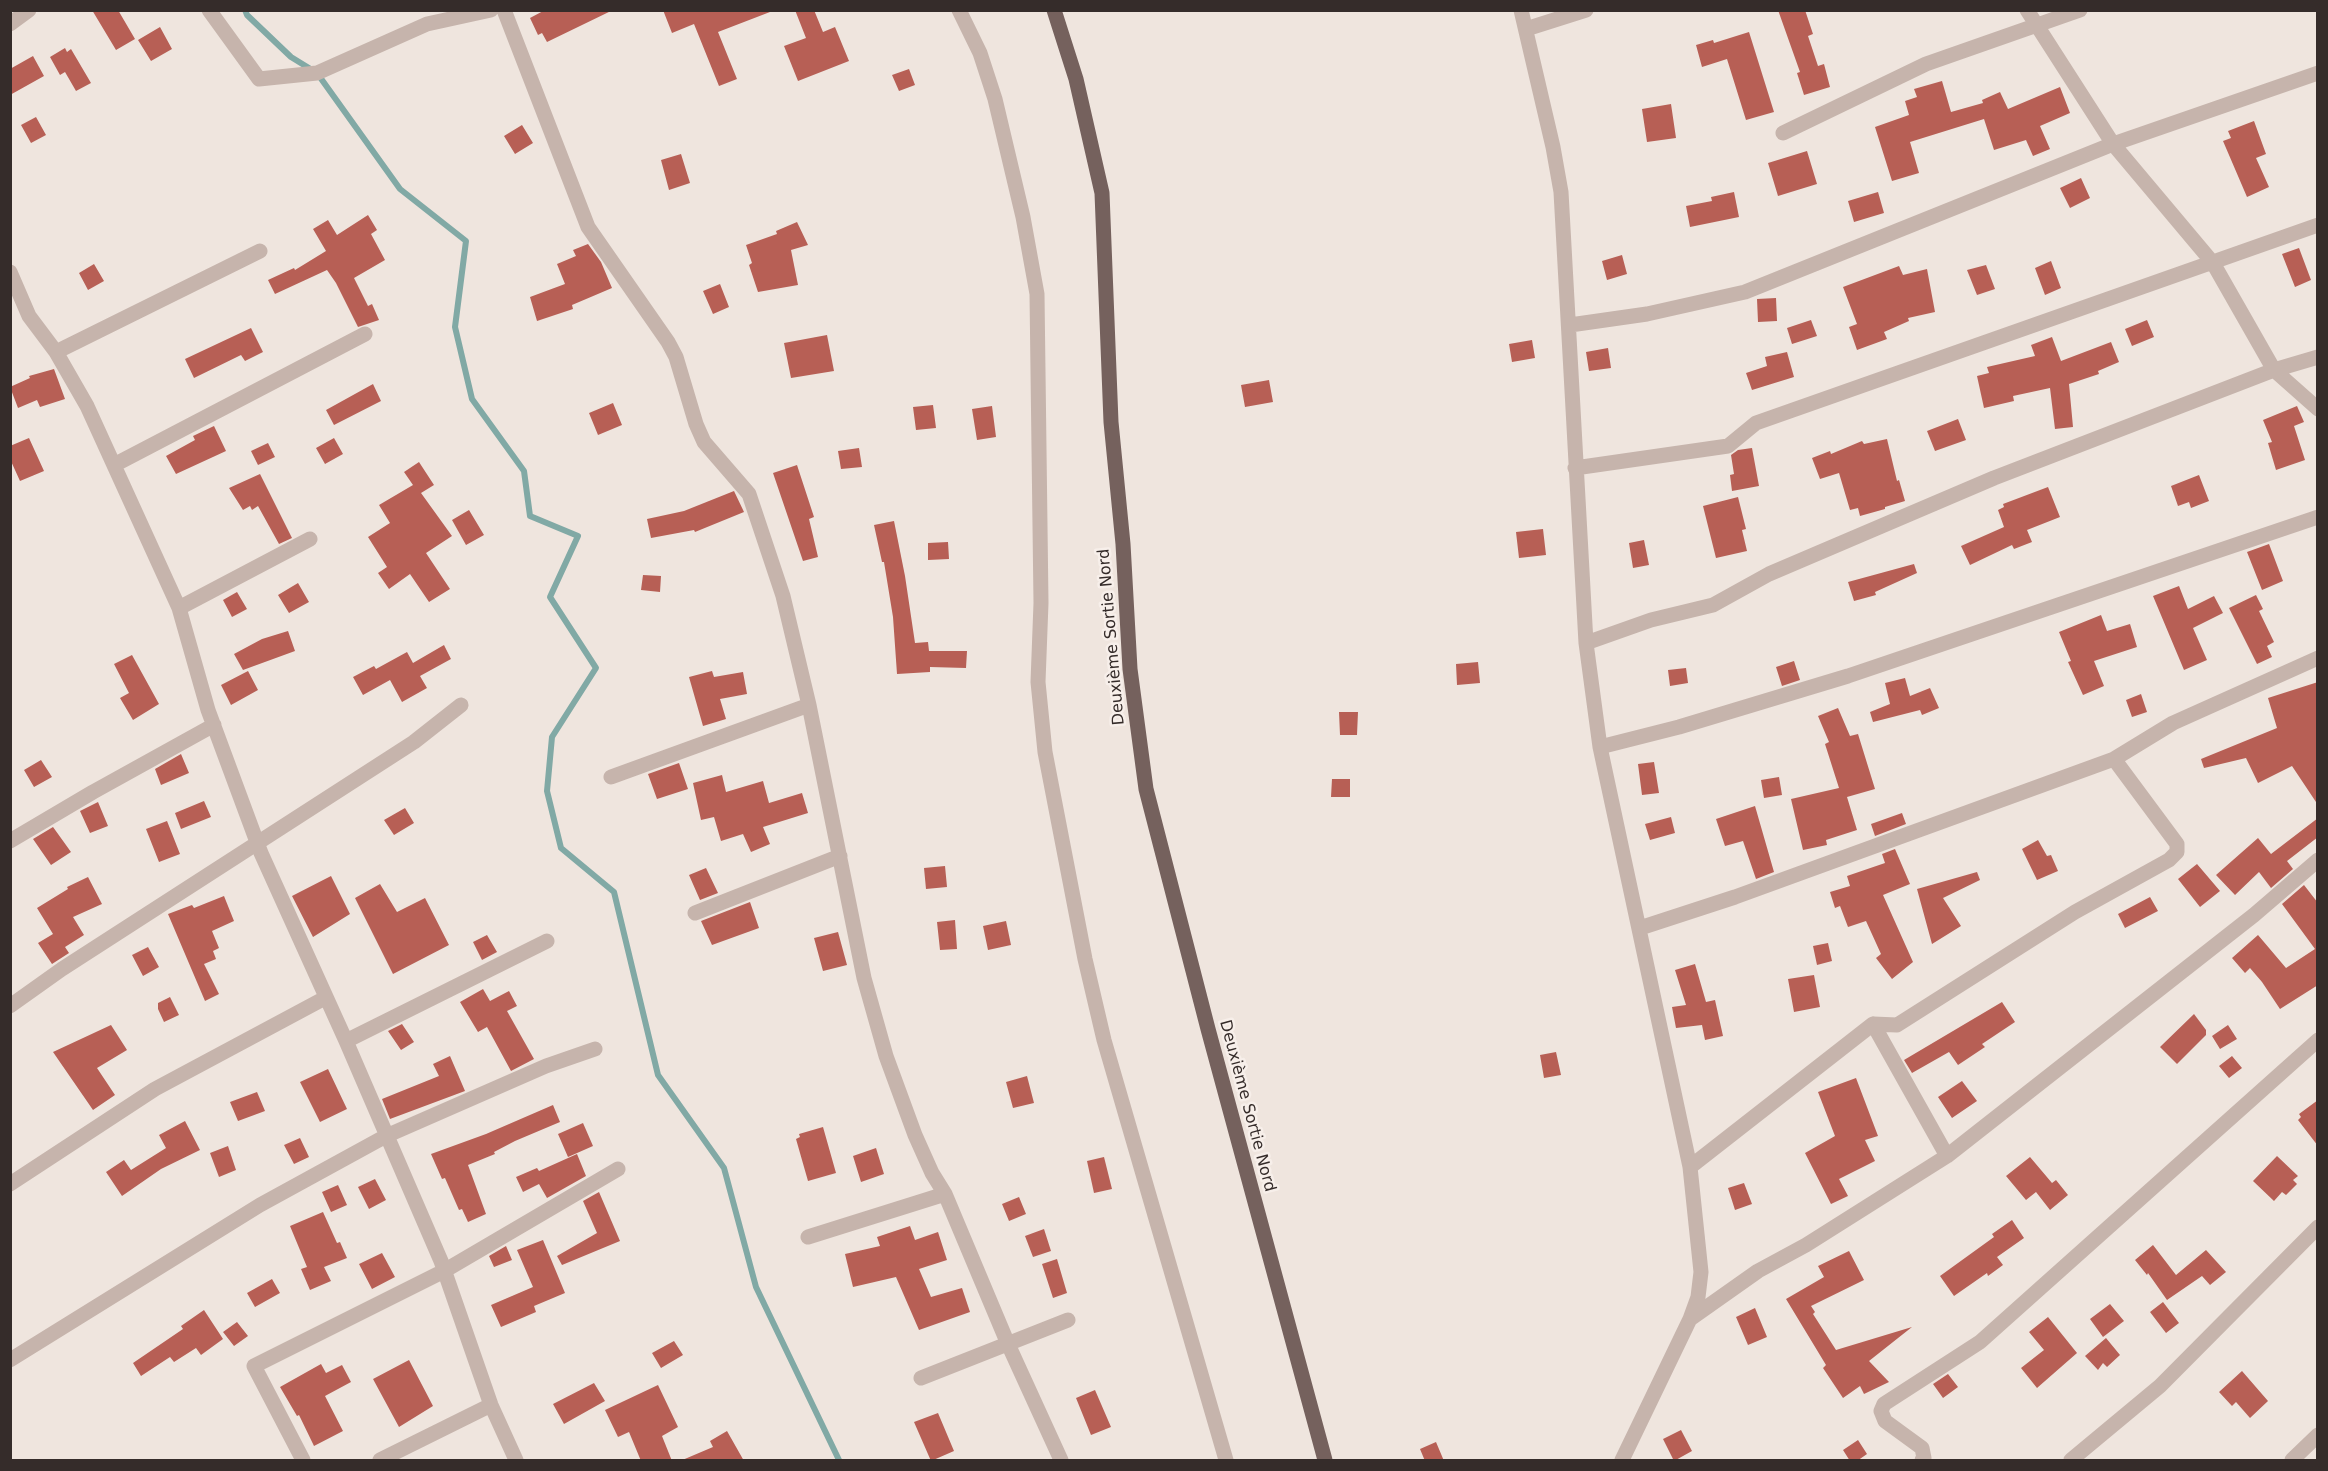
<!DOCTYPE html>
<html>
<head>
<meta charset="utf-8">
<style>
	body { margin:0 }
	#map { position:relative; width:2328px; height:1471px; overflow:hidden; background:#efe5de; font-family:"DejaVu Sans",sans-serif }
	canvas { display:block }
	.frame { position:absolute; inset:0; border:12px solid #352c2a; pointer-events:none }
</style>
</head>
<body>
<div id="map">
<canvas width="2328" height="1471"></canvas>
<div class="frame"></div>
</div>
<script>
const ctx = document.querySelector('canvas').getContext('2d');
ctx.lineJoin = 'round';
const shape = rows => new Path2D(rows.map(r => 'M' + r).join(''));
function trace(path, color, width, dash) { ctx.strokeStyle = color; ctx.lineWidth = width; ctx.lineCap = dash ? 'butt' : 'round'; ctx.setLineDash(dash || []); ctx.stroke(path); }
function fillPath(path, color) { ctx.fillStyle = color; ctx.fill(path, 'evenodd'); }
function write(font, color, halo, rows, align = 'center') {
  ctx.font = font + ' "DejaVu Sans",sans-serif'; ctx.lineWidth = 5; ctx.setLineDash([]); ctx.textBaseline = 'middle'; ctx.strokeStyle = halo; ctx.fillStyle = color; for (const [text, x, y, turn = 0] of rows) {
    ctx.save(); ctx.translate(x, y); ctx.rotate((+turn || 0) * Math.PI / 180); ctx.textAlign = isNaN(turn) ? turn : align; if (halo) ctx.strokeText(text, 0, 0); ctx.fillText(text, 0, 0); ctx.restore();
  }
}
trace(shape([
	[245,10,247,15,291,57,317,73,400,189,466,241,455,327,472,399,524,471,530,516,578,536,550,597,596,668,552,737,547,791,561,848,614,892,658,1075,724,1168,756,1287,839,1460]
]), '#81a9a5', 6);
fillPath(shape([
	[92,10,118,10,135,39,116,50],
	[545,10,613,10,547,42,542,33,538,35,530,18],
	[663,10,770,10,770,12,718,32,737,79,719,86,694,24,672,33],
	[795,10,814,10,823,32,835,27,849,61,798,81,784,46,806,38],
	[1778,10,1805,10,1813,34,1808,36,1818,66,1824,64,1830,87,1804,95,1797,73,1800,72],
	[160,27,172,49,151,61,138,40],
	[1749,32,1774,112,1746,120,1727,59,1702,67,1696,45,1713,40,1714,43],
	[65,48,67,52,71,49,91,83,76,91,65,72,60,75,50,57],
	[33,56,44,76,10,95,10,69],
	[909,69,915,85,899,91,892,75],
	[1942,81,1951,112,1983,103,1982,100,2000,92,2008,109,2060,87,2070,113,2040,126,2050,149,2033,156,2026,140,1994,150,1984,119,1910,142,1919,173,1892,181,1875,127,1909,115,1905,101,1917,97,1914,89],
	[1671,104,1676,138,1647,142,1642,109],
	[36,117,46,135,31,143,21,125],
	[2254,121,2266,154,2256,158,2269,187,2247,197,2223,141,2231,138,2228,131],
	[522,125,533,143,515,154,504,136],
	[1807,151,1817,184,1778,196,1768,163],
	[681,154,690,183,669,190,661,160],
	[2081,178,2090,198,2070,208,2060,188],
	[1734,192,1739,217,1690,227,1686,206,1712,201,1711,197],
	[1878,192,1884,213,1854,222,1848,201],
	[368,215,377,230,371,234,385,260,354,278,368,306,372,304,379,320,358,327,336,283,327,270,275,294,268,280,294,268,295,270,326,251,313,229,328,220,337,235],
	[797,222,808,245,791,250,798,285,758,292,749,265,752,263,746,245,777,234,776,231],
	[588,244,601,262,612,288,572,305,573,309,537,321,530,297,565,284,557,264,576,256,573,250],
	[2299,248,2311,280,2295,287,2282,254],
	[1622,255,1627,274,1607,280,1602,261],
	[2051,261,2061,288,2045,295,2035,268],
	[94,264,104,281,88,290,79,273],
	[1986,265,1995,289,1977,295,1967,270],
	[1899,266,1903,275,1927,269,1935,312,1908,318,1909,321,1884,332,1887,339,1857,350,1849,327,1857,324,1843,287],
	[720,284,729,307,713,314,703,291],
	[1776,298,1777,321,1758,322,1757,299],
	[1811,320,1817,336,1792,344,1787,328],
	[2147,320,2154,337,2132,346,2125,329],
	[251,328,263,352,245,361,241,355,194,378,185,359],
	[827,335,834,371,791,378,784,343],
	[2052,337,2061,361,2111,342,2119,362,2098,371,2099,374,2069,384,2073,427,2055,429,2050,388,2013,396,2014,401,1984,408,1977,376,1989,373,1987,367,2035,356,2031,345],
	[1532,340,1535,358,1512,362,1509,344],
	[1608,348,1611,368,1589,371,1586,352],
	[1787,352,1794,377,1752,390,1746,373,1767,366,1765,357],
	[54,369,65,399,40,407,37,400,18,408,10,387,30,378,29,376],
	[1269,380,1273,402,1245,407,1241,385],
	[373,384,381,401,334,425,326,410],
	[613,403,622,425,598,435,589,413],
	[933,405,936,428,916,430,913,407],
	[992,406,996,437,977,440,972,409],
	[2297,406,2304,422,2294,426,2305,460,2276,470,2268,443,2272,442,2263,420],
	[1958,419,1966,440,1935,451,1927,431],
	[214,426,226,451,176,474,166,456,195,440,193,436],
	[29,438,44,471,20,481,10,459,10,446],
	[334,438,343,454,325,464,316,448],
	[1887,439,1897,481,1899,480,1905,501,1885,507,1885,509,1860,516,1858,508,1850,510,1839,473,1820,479,1812,458,1830,451,1831,454,1862,441,1864,444],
	[268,443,275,457,258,465,251,451],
	[859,448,862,467,841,469,838,451],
	[1752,448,1759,486,1732,491,1730,475,1734,474,1731,455,1738,450],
	[419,462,434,485,421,493,452,536,426,553,450,589,429,602,410,574,389,589,378,573,387,567,368,537,390,523,379,505,413,485,404,472],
	[797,465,814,517,809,519,818,557,803,561,773,473],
	[260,474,292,538,279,544,258,506,252,510,250,506,243,510,229,488],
	[2199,475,2209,501,2191,508,2189,502,2178,506,2171,486],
	[2048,487,2060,517,2027,530,2032,542,2014,549,2012,545,1970,565,1961,546,2004,527,1998,510,2004,507,2003,504],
	[734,491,744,512,695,532,694,530,651,538,647,519,684,511],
	[1738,497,1746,529,1742,530,1747,551,1716,558,1703,506],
	[469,510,484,535,466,545,452,520],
	[894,521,905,576,915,643,928,642,929,651,967,651,966,668,930,667,930,672,897,674,893,617,884,562,882,562,874,525],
	[1543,529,1546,555,1519,558,1516,532],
	[1644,540,1649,565,1633,568,1629,543],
	[948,542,949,559,928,560,928,543],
	[2269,544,2283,581,2262,590,2247,552],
	[1914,564,1917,573,1875,592,1876,595,1854,601,1848,582],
	[643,575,661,576,660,592,641,590],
	[298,583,309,602,289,613,278,595],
	[2179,586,2188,609,2214,596,2223,613,2193,628,2207,660,2184,670,2153,596],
	[237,592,247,609,232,617,223,600],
	[2256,595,2263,609,2259,611,2274,642,2267,646,2272,657,2257,664,2229,608],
	[2101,615,2107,631,2130,624,2137,647,2094,661,2104,686,2083,695,2068,662,2071,661,2059,632],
	[288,631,295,651,243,670,234,654,262,639],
	[444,645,451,659,420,676,427,688,402,702,390,680,363,695,353,677,374,666,376,669,407,652,413,663],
	[132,655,159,704,133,720,120,698,129,693,114,664],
	[1794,661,1800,680,1782,686,1776,667],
	[1478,662,1480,683,1457,685,1456,664],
	[1686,668,1688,683,1670,686,1668,670],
	[248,671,258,690,231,705,221,685],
	[712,671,714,677,743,672,747,694,720,699,726,719,703,726,689,677],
	[1905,678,1910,696,1930,688,1939,708,1922,715,1920,710,1873,722,1870,712,1890,704,1885,683],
	[2318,682,2318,805,2292,766,2258,783,2246,758,2204,768,2201,759,2277,728,2268,698],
	[2141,694,2147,712,2132,717,2126,700],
	[1838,708,1850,736,1858,734,1875,789,1847,797,1857,830,1826,840,1827,845,1803,850,1791,799,1839,788,1825,744,1829,742,1818,716],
	[1339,712,1358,712,1357,735,1340,735],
	[181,754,189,773,161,785,155,769],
	[41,760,52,777,34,787,24,770],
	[1654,762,1659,793,1642,795,1638,764],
	[679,763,688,789,657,799,648,774],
	[722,775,726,792,763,781,769,803,802,793,808,813,763,827,770,844,751,852,743,834,721,841,714,817,701,820,693,783],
	[1779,777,1782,795,1764,798,1761,780],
	[1332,779,1350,779,1350,797,1331,797],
	[204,801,211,817,181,829,175,813],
	[98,802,108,826,90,833,80,811],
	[1755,806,1774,872,1756,879,1743,841,1725,846,1716,819],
	[405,808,414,823,394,835,384,820],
	[1902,813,1906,824,1875,836,1871,824],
	[1671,817,1675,833,1650,840,1645,824],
	[2318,818,2318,837,2287,861,2293,869,2271,888,2259,872,2235,895,2216,875,2258,838,2271,854],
	[167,821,180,854,159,862,146,829],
	[53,827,71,852,51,865,33,839],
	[2038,840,2047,856,2051,855,2058,871,2037,880,2022,849],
	[1895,849,1910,884,1883,895,1913,962,1892,979,1876,958,1881,954,1866,921,1848,927,1840,906,1835,908,1830,892,1850,886,1847,876,1885,863,1882,854],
	[2197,864,2220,891,2200,907,2178,879],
	[945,866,947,887,926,889,924,868],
	[706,868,718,893,700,900,689,875],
	[1977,872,1980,880,1943,898,1961,926,1932,944,1917,889],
	[331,876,350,914,313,937,292,896],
	[88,877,102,904,73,917,84,935,65,947,69,953,52,964,38,943,53,934,37,908,68,889,67,887],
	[380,884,397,912,425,898,449,945,393,974,355,898],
	[2304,885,2318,903,2318,985,2280,1009,2262,982,2250,968,2245,973,2232,958,2258,935,2286,968,2315,949,2282,904],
	[224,896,234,921,212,931,219,948,213,951,216,959,204,964,219,994,205,1001,168,914,192,905,194,908],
	[2150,897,2158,911,2125,928,2118,914],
	[750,902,759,928,712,945,701,921],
	[955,920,957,949,940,950,937,922],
	[1006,921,1011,945,988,950,983,926],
	[838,932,847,965,823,971,814,938],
	[487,935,497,952,482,960,473,942],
	[1828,943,1832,961,1817,965,1813,946],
	[148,947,159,967,143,976,132,955],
	[1695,964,1706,1002,1715,1000,1723,1036,1705,1040,1702,1025,1676,1028,1672,1007,1686,1005,1675,970],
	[1814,975,1820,1007,1794,1012,1788,979],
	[483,989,490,1001,509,991,517,1006,507,1011,534,1059,511,1071,487,1027,478,1032,460,1002],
	[170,997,179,1015,164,1022,158,1009,158,1003],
	[2002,1002,2015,1022,1982,1044,1985,1047,1958,1065,1949,1052,1912,1073,1904,1060],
	[2194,1014,2206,1030,2206,1035,2177,1064,2160,1047],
	[402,1024,414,1042,401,1050,388,1031],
	[111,1025,127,1050,97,1068,115,1095,93,1110,53,1052],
	[2228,1025,2237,1039,2220,1049,2212,1036],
	[1556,1052,1561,1075,1544,1078,1540,1055],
	[450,1056,465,1091,390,1119,382,1099,439,1076,433,1064],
	[2232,1056,2242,1068,2229,1078,2219,1066],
	[328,1069,347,1109,320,1122,300,1082],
	[1027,1076,1034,1103,1013,1108,1006,1082],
	[1856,1078,1878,1136,1865,1140,1875,1161,1839,1179,1848,1196,1831,1204,1805,1153,1835,1136,1818,1092],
	[1962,1081,1977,1101,1952,1118,1938,1097],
	[257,1092,265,1111,238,1121,230,1102],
	[2318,1100,2318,1146,2298,1120,2301,1117,2299,1114],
	[553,1105,560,1122,515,1141,494,1152,495,1154,468,1165,486,1214,468,1222,462,1209,459,1210,445,1178,442,1179,431,1154,486,1134],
	[185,1121,200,1150,161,1169,122,1196,106,1172,124,1160,131,1170,166,1148,159,1135],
	[583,1123,593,1146,568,1157,558,1134],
	[823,1127,836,1173,808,1181,796,1139,800,1137,799,1134],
	[300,1138,309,1157,294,1164,284,1145],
	[228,1146,236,1170,219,1177,210,1153],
	[876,1148,884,1174,861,1182,853,1156],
	[577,1154,586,1176,547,1198,539,1184,523,1192,516,1177,537,1168,539,1171],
	[2277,1156,2298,1176,2293,1180,2297,1184,2286,1195,2282,1192,2274,1201,2253,1181],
	[1104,1157,1112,1189,1094,1193,1087,1161],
	[2030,1157,2052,1183,2056,1180,2068,1195,2050,1210,2036,1192,2026,1200,2006,1176],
	[375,1179,386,1200,369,1209,358,1187],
	[1744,1183,1752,1204,1735,1210,1728,1188],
	[338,1185,347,1205,331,1212,322,1192],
	[599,1192,620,1241,562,1265,557,1256,597,1233,583,1201],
	[1019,1197,1026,1214,1009,1221,1002,1204],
	[323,1212,337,1243,340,1242,347,1258,324,1267,331,1281,310,1290,301,1269,307,1267,290,1226],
	[2012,1220,2024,1238,1997,1257,2003,1265,1988,1276,1987,1273,1954,1296,1940,1276,1994,1237,1992,1234],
	[910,1226,915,1240,938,1232,947,1260,919,1269,931,1297,962,1288,970,1312,919,1330,896,1277,853,1287,845,1254,880,1246,877,1237],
	[1044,1229,1051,1251,1033,1257,1025,1236],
	[543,1240,565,1293,534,1306,536,1312,501,1327,491,1305,533,1287,517,1250],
	[2153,1245,2176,1275,2206,1250,2226,1272,2210,1285,2202,1276,2167,1300,2148,1273,2147,1275,2135,1260],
	[506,1246,512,1260,494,1267,489,1256],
	[1849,1251,1864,1280,1811,1306,1815,1312,1813,1314,1836,1350,1912,1327,1869,1361,1889,1382,1864,1394,1860,1386,1843,1398,1823,1368,1826,1365,1786,1299,1824,1277,1818,1266],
	[382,1253,395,1277,372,1289,359,1264],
	[1057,1259,1067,1293,1053,1298,1042,1264],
	[272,1279,280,1293,255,1307,247,1293],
	[2163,1302,2179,1323,2166,1333,2150,1312],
	[2110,1304,2124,1321,2103,1337,2090,1319],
	[1755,1308,1767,1337,1748,1345,1736,1317],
	[204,1310,223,1339,201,1355,196,1348,174,1362,170,1357,141,1376,133,1363,183,1329,181,1326],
	[2048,1317,2077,1353,2037,1388,2021,1368,2044,1350,2029,1332],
	[237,1322,248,1336,234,1346,223,1332],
	[2106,1338,2120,1355,2107,1367,2103,1363,2098,1370,2085,1356],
	[674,1341,683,1355,661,1368,652,1353],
	[409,1360,433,1406,399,1427,373,1379],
	[321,1364,326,1373,342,1365,351,1382,325,1396,343,1431,314,1446,299,1415,297,1416,280,1387],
	[2242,1371,2268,1401,2250,1418,2236,1402,2232,1406,2219,1392],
	[1948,1374,1958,1387,1943,1398,1933,1384],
	[594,1383,605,1401,564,1424,553,1404],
	[658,1385,678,1427,662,1436,672,1461,641,1461,629,1432,618,1437,605,1410],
	[1095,1390,1111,1427,1091,1435,1076,1398],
	[938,1413,954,1451,931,1461,914,1422],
	[1681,1430,1692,1451,1674,1461,1663,1439],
	[727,1431,744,1461,680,1461,713,1447,710,1441],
	[1858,1440,1867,1454,1857,1461,1850,1461,1843,1450],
	[1436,1442,1444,1461,1425,1461,1420,1449]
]), '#b75f55');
trace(shape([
	[209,10,259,79,317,73,427,24,491,10],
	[504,10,588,227,668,342,676,357,696,424,704,442,749,494,783,596,809,705,864,978,886,1056,915,1135,932,1173,945,1194,1008,1344,1061,1460],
	[959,10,980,53,995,99,1023,217,1037,294,1041,603,1038,682,1045,752,1085,959,1104,1040,1226,1460],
	[1521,10,1553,147,1561,192,1586,643,1600,747,1690,1167,1701,1272,1698,1297,1690,1319,1622,1460],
	[2027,10,2113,144,2213,263,2274,370,2318,409],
	[10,24,29,10],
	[1526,29,1586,10],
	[1783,133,1926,64,2080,10],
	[10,272,29,316,56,352,87,406,179,608,208,710,261,853,346,1041,441,1261,491,1405,516,1460],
	[1570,325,1647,314,1745,292,2113,144,2318,73],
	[56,352,260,251],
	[114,465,365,334],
	[1575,468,1728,446,1756,423,2318,225],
	[179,608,310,539],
	[1586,643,1651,620,1713,605,1769,574,1994,478,2274,370,2318,357],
	[1600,747,1679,727,1848,676,2318,517],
	[611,777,809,705],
	[10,841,93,792,214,725],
	[695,913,840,856],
	[1640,928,1735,897,2114,759,2173,723,2318,658],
	[10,1006,62,969,414,742,461,705],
	[1873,1024,1947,1156],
	[346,1041,547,941],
	[1690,1167,1873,1024,1897,1025,2075,912,2169,860,2177,852,2177,844,2114,759],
	[10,1184,155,1089,325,998],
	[808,1237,945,1194],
	[1690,1319,1758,1271,1806,1245,1947,1156,2254,915,2318,860],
	[10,1360,260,1205,386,1136,546,1066,595,1049],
	[921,1378,1068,1320],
	[303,1460,254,1366,444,1271,618,1169],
	[380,1460,491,1405],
	[1922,1460,1924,1458,1922,1448,1885,1421,1881,1411,1884,1404,1980,1342,2318,1040],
	[2071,1460,2160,1386,2318,1227],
	[2292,1460,2318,1435]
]), '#c6b4ac', 15);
trace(shape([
	[1054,10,1076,79,1102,193,1111,422,1123,544,1130,669,1146,789,1208,1029,1325,1460]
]), '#75615d', 15);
write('16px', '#352c2a', '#f7efea', [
	["Deuxième Sortie Nord",1112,637,-95],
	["Deuxième Sortie Nord",1247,1106,75]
]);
</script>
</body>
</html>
